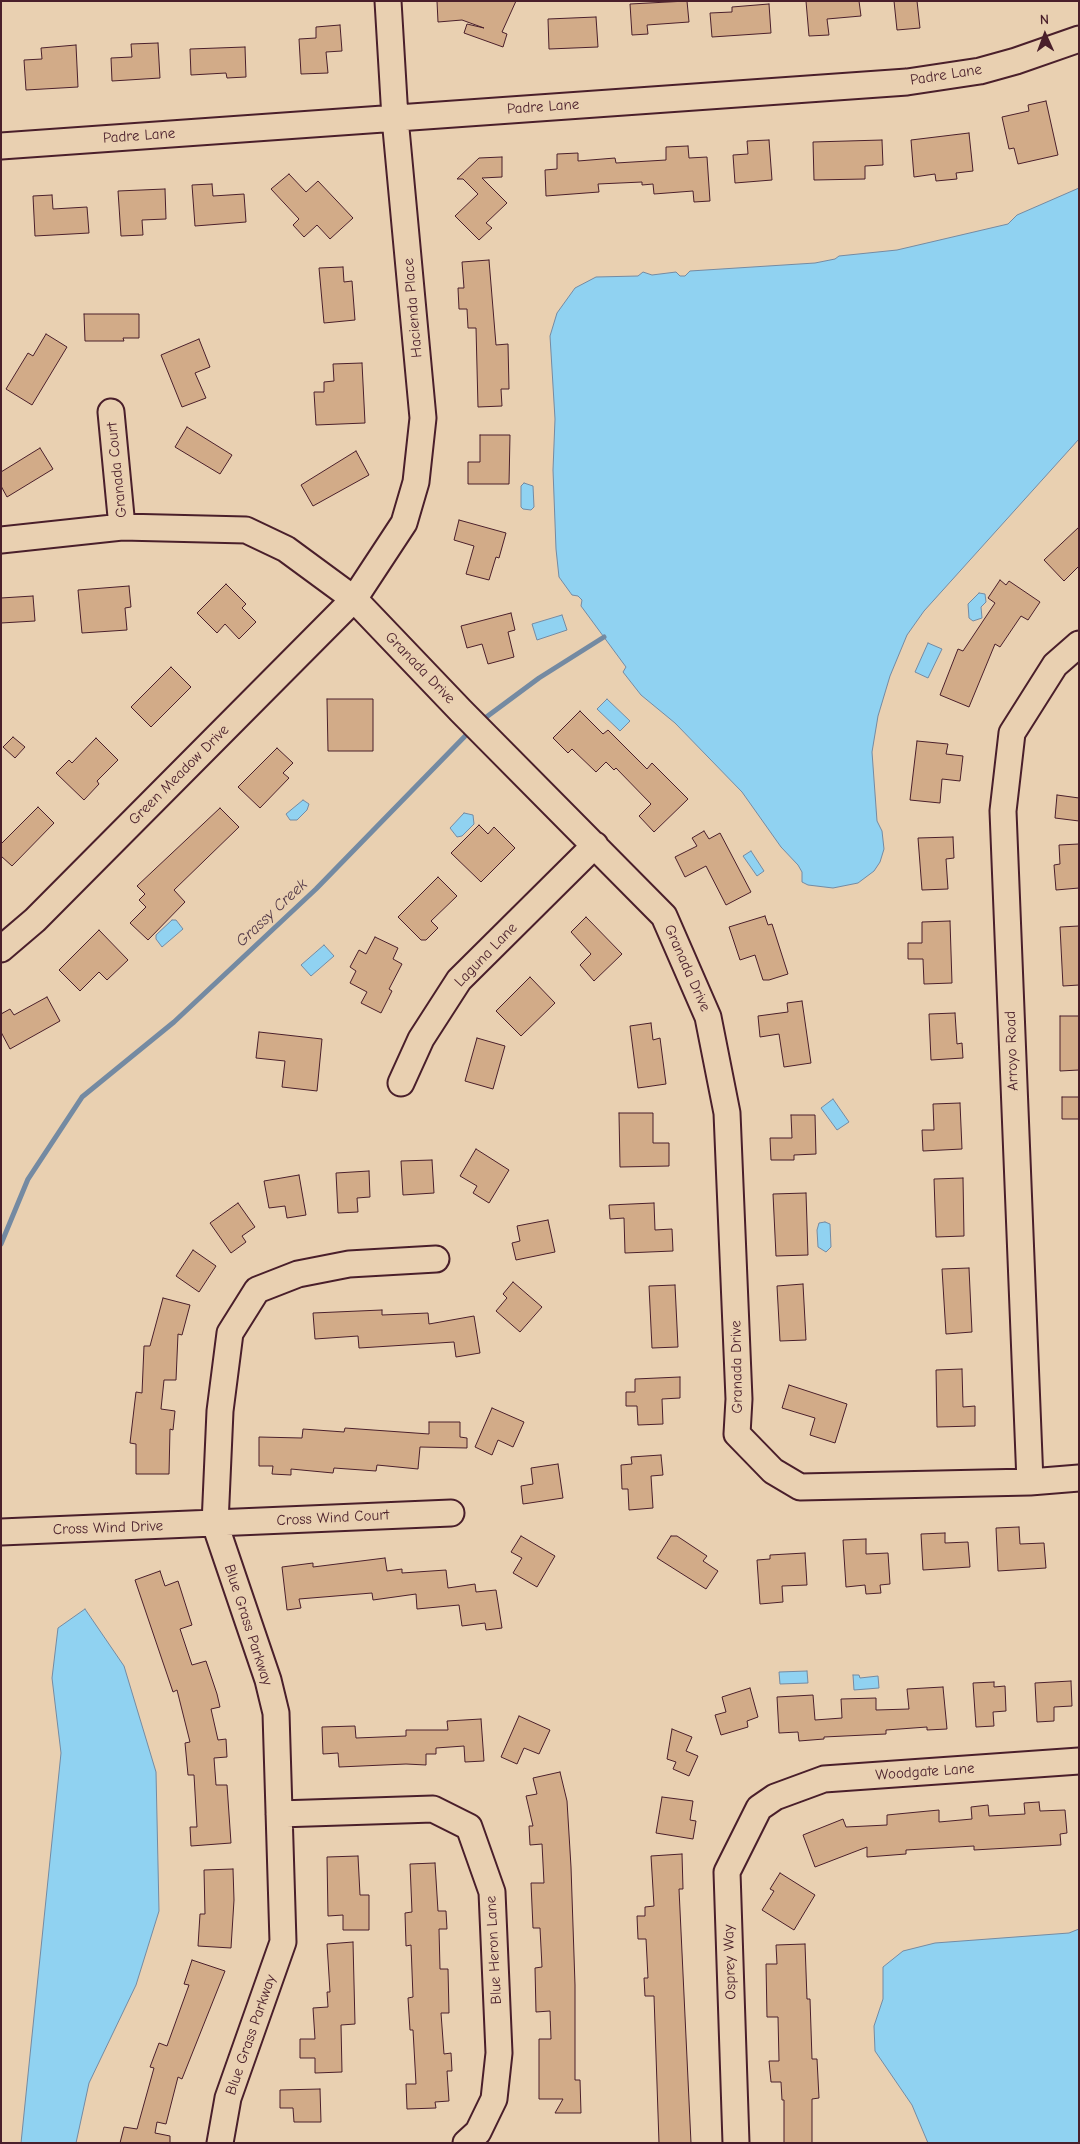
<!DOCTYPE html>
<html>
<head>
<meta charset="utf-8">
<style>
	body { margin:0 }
	#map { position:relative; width:1080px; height:2144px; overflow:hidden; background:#e9d0b1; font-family:"Comic Neue",sans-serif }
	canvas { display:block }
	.frame { position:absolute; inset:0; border:2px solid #4a1f2b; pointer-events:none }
	.north { position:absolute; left:1020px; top:10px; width:50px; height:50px; -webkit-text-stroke:4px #e9d0b1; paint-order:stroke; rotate:358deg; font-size:14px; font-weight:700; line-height:20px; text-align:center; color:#4a1f2b }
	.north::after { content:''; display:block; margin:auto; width:18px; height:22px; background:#4a1f2b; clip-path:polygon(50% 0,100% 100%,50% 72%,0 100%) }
</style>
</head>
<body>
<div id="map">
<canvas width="1080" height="2144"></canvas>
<div class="frame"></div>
<div class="north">N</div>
</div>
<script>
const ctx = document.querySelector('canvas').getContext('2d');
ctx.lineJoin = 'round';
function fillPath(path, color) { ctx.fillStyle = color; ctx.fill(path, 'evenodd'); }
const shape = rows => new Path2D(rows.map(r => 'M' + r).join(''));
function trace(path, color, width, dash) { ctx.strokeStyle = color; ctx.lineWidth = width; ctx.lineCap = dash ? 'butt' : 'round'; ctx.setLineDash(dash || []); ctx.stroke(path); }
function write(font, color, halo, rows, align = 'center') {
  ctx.font = font + ' "Comic Neue",sans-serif'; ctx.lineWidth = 4; ctx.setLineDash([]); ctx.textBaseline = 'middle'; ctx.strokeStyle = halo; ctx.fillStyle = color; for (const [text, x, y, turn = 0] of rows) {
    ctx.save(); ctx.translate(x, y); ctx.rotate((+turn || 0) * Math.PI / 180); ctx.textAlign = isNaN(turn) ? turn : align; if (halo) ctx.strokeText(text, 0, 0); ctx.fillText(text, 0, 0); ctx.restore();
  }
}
const water = shape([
	[1079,188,1079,439,924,611,907,635,890,676,878,716,872,752,877,821,882,831,884,849,880,862,874,871,858,883,833,888,808,885,802,882,802,872,798,865,781,847,742,792,675,723,641,695,623,672,626,667,581,606,582,600,578,596,572,595,559,577,556,549,553,470,555,419,550,336,557,313,575,288,596,277,638,276,643,272,652,275,676,272,680,276,685,276,690,271,815,263,835,259,839,256,897,250,1008,224,1017,215,1079,188],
	[524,483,533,486,534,507,531,510,523,509,521,507,521,486,524,483],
	[979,593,985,594,986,602,981,607,982,618,973,621,969,618,968,604,979,593],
	[562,615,567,630,537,640,532,624,562,615],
	[928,643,942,649,928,678,915,672,928,643],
	[607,699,630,721,620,731,597,709,607,699],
	[303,800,309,804,307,810,297,820,290,820,286,814,303,800],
	[464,813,473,815,474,824,462,836,457,837,450,828,464,813],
	[751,851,764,871,757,876,743,856,751,851],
	[172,920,176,920,183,929,162,947,156,939,156,935,172,920],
	[324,945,334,956,311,976,301,965,324,945],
	[833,1099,849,1122,837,1130,821,1108,833,1099],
	[825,1222,830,1224,831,1247,826,1252,818,1247,817,1230,819,1223,825,1222],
	[85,1609,124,1666,156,1772,159,1911,136,1985,89,2083,76,2143,21,2143,61,1753,52,1678,58,1628,85,1609],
	[807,1671,808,1683,780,1684,779,1672,807,1671],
	[853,1675,859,1675,860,1678,878,1676,879,1688,854,1690,853,1675],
	[1079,1929,1079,2143,928,2143,912,2105,875,2051,874,2026,883,1999,883,1967,903,1951,935,1943,1069,1933,1079,1929]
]);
fillPath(water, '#90d2f1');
trace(water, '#748aa2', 1);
trace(shape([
	[481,721,539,678,604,637],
	[1,1244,28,1179,82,1097,174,1022,316,889,471,730]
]), '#748aa2', 5);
const building = shape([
	[437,1,516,1,502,32,507,34,503,47,464,33,467,24,484,28,462,20,438,22,437,1],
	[687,1,689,22,647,25,648,34,632,35,630,4,687,1],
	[806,1,859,1,861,16,827,19,829,35,809,36,806,1],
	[894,1,917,1,920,28,897,30,894,1],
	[769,4,771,33,712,37,710,13,732,12,732,7,769,4],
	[596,17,598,47,549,49,548,19,596,17],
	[340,25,342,51,326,52,328,73,301,74,299,39,316,38,316,27,340,25],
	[158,43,160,78,112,81,111,58,132,57,131,44,158,43],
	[76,45,78,87,26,90,24,60,42,59,41,48,76,45],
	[245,47,246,77,227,78,226,73,191,75,190,49,245,47],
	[1046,101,1058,155,1018,164,1014,148,1009,149,1002,117,1029,111,1028,105,1046,101],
	[969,133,973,171,956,173,957,179,936,181,935,174,914,177,911,140,969,133],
	[769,140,772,180,735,183,733,155,748,154,747,141,769,140],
	[882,140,883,165,865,166,865,179,814,180,813,142,882,140],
	[688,146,689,158,707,157,710,201,694,202,693,191,654,194,653,184,642,185,642,182,598,184,599,192,546,196,545,170,557,169,557,154,578,153,578,161,615,158,616,163,666,160,666,147,688,146],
	[502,157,502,177,482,178,507,203,486,223,492,228,479,240,455,216,478,194,463,179,457,179,479,158,502,157],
	[289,174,306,192,318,181,353,218,330,239,317,225,304,237,293,225,299,219,271,189,289,174],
	[212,184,213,196,244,194,246,222,195,226,192,185,212,184],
	[165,189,166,219,142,220,143,235,121,236,118,191,165,189],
	[52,195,53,209,87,207,89,233,35,236,33,196,52,195],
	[489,260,496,345,508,344,509,389,501,389,502,406,478,407,476,328,468,328,467,309,459,309,458,288,464,288,462,262,489,260],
	[343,267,344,282,352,281,355,320,324,323,319,268,343,267],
	[84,314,139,314,139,338,123,338,124,341,85,341,84,314],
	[46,334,67,347,32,405,6,389,28,353,33,356,46,334],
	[199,339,210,367,195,373,206,398,182,407,161,355,199,339],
	[362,363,365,423,316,425,314,392,324,392,324,382,334,381,333,364,362,363],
	[187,427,232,455,220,474,175,447,187,427],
	[480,435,510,435,509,484,468,484,468,462,480,462,480,435],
	[40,448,53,469,7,497,1,486,1,472,40,448],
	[356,451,369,475,313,506,301,485,356,451],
	[459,520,506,533,499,558,496,557,489,580,466,574,474,546,454,540,459,520],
	[1079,527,1079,566,1064,581,1044,560,1079,527],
	[1000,580,1006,585,1009,581,1040,602,1028,620,1021,616,1000,647,995,644,969,707,940,695,958,649,963,651,995,603,988,598,1000,580],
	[226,584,246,604,242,608,256,622,239,639,225,624,217,633,197,613,226,584],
	[129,586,131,607,125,608,127,630,82,633,78,590,129,586],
	[33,596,35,621,1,623,1,598,33,596],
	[511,613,515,630,508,632,514,657,488,664,482,644,467,648,461,626,511,613],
	[171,667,191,687,151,727,131,707,171,667],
	[327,699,373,699,373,751,328,751,327,699],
	[580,711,603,734,608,730,647,769,652,763,688,799,654,832,639,816,651,804,616,768,614,770,606,762,596,772,572,749,568,753,553,738,580,711],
	[13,737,25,747,15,758,3,747,13,737],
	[96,738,118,760,97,781,99,784,84,800,56,773,69,760,72,763,96,738],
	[917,741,948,744,946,754,963,756,960,781,942,779,940,803,910,800,917,741],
	[277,748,293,763,283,773,289,778,260,808,238,787,277,748],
	[1057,795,1079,798,1079,821,1055,818,1057,795],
	[38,807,54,823,12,866,1,856,1,844,38,807],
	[220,808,239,827,174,890,185,902,148,940,130,923,146,907,139,900,145,894,137,886,220,808],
	[479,825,488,834,494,827,515,848,481,882,451,853,479,825],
	[704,831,709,839,720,833,751,892,726,905,706,866,685,877,675,857,697,846,692,838,704,831],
	[953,837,954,858,946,859,948,889,922,890,918,838,953,837],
	[1079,844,1079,888,1056,890,1054,865,1060,864,1059,845,1079,844],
	[438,877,457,896,431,921,438,928,426,940,421,940,398,917,438,877],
	[765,916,768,925,772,924,788,974,769,980,763,980,755,955,740,960,729,927,765,916],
	[586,917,622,954,594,981,580,965,591,954,571,932,586,917],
	[950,921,952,983,924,984,923,959,908,959,908,943,922,943,922,922,950,921],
	[1079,926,1079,985,1063,986,1060,927,1079,926],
	[99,930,128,960,107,980,99,972,80,991,59,970,99,930],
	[375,937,398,948,393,959,402,964,389,989,392,991,381,1013,361,1003,367,992,350,983,356,971,350,967,359,950,366,954,375,937],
	[530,977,555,1003,521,1036,496,1011,530,977],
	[47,997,60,1021,10,1049,1,1032,1,1014,10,1009,14,1015,47,997],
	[802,1001,811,1063,784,1067,779,1034,760,1037,758,1016,788,1012,787,1003,802,1001],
	[955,1013,957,1044,962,1043,963,1058,931,1060,929,1014,955,1013],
	[1060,1016,1079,1016,1079,1070,1060,1071,1060,1016],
	[651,1023,653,1040,660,1038,666,1084,638,1088,630,1026,651,1023],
	[259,1032,322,1039,317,1091,282,1087,285,1061,256,1058,259,1032],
	[477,1038,505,1046,493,1089,465,1081,477,1038],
	[1062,1097,1079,1097,1079,1119,1062,1119,1062,1097],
	[960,1103,962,1149,923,1151,922,1130,934,1130,933,1104,960,1103],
	[619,1113,653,1113,653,1143,669,1143,669,1166,620,1167,619,1113],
	[791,1115,815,1115,816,1154,794,1155,794,1160,771,1160,770,1138,792,1138,791,1115],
	[476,1149,509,1170,489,1203,473,1193,477,1186,460,1176,476,1149],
	[432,1160,434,1193,403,1195,401,1161,432,1160],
	[369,1171,370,1197,357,1198,358,1212,338,1213,336,1173,369,1171],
	[299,1175,306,1215,287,1218,285,1206,269,1208,264,1181,299,1175],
	[963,1178,964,1236,936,1237,934,1179,963,1178],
	[806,1193,808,1255,776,1256,773,1194,806,1193],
	[238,1203,255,1227,242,1236,246,1242,231,1253,210,1223,238,1203],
	[654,1203,655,1230,672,1229,673,1251,625,1253,624,1218,610,1219,609,1205,654,1203],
	[548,1220,555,1252,516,1260,512,1243,520,1241,517,1226,548,1220],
	[193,1250,216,1266,199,1292,176,1276,193,1250],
	[969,1268,972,1332,946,1334,942,1269,969,1268],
	[513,1282,542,1307,520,1332,496,1311,507,1298,503,1294,513,1282],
	[803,1284,806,1340,780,1341,777,1286,803,1284],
	[675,1285,678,1347,652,1348,649,1286,675,1285],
	[163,1298,190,1305,182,1335,178,1334,176,1380,164,1380,161,1409,175,1411,173,1430,170,1429,169,1474,136,1474,136,1444,130,1443,136,1392,142,1393,144,1346,150,1346,163,1298],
	[382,1310,382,1315,428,1313,429,1324,474,1316,480,1353,456,1357,454,1342,359,1348,358,1336,315,1339,313,1313,382,1310],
	[962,1369,963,1407,975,1406,975,1426,937,1427,936,1370,962,1369],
	[680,1377,680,1398,662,1399,663,1424,638,1425,637,1406,626,1406,626,1392,635,1392,635,1379,680,1377],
	[789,1385,847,1404,835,1443,810,1435,815,1418,782,1408,789,1385],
	[492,1408,524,1422,513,1447,498,1440,492,1455,475,1447,492,1408],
	[429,1422,460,1422,460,1437,467,1438,467,1448,420,1447,418,1469,377,1465,376,1471,334,1468,333,1473,291,1469,291,1475,272,1474,273,1466,259,1466,259,1437,302,1438,303,1429,344,1432,345,1428,429,1434,429,1422],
	[661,1455,663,1475,651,1476,653,1508,629,1510,628,1489,622,1489,621,1465,632,1464,631,1457,661,1455],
	[558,1464,563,1498,523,1504,521,1486,533,1484,531,1468,558,1464],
	[1019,1527,1020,1544,1044,1543,1046,1568,998,1571,996,1528,1019,1527],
	[945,1533,945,1543,968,1542,970,1567,923,1570,921,1534,945,1533],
	[521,1536,555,1556,537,1587,513,1573,522,1558,511,1552,521,1536],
	[671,1536,677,1536,707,1556,703,1561,718,1571,706,1589,657,1558,671,1536],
	[866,1539,866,1554,888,1553,890,1584,880,1585,881,1593,866,1594,865,1585,846,1587,843,1540,866,1539],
	[805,1553,807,1585,782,1586,783,1602,760,1604,757,1560,770,1559,770,1555,805,1553],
	[385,1558,387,1571,402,1569,402,1573,446,1570,448,1588,475,1584,476,1592,496,1590,502,1628,486,1630,485,1623,462,1626,459,1605,417,1609,416,1594,373,1600,372,1593,299,1599,301,1608,287,1610,282,1567,313,1563,313,1567,385,1558],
	[160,1571,165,1586,178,1581,192,1625,180,1629,192,1665,206,1661,217,1694,220,1707,211,1709,218,1740,226,1739,227,1757,214,1758,216,1785,227,1785,231,1843,191,1846,190,1827,197,1827,194,1775,188,1775,185,1743,190,1742,177,1690,173,1692,135,1580,160,1571],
	[1071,1681,1072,1706,1054,1707,1054,1721,1037,1722,1035,1683,1071,1681],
	[994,1682,994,1687,1005,1686,1006,1711,993,1712,994,1726,976,1727,973,1683,994,1682],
	[943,1687,947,1729,927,1730,927,1727,886,1730,886,1734,824,1737,824,1739,799,1741,798,1732,779,1733,777,1697,813,1695,815,1720,842,1718,841,1699,876,1698,876,1710,909,1709,907,1689,943,1687],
	[750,1688,758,1717,747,1721,748,1727,721,1735,715,1715,726,1712,722,1697,750,1688],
	[519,1716,550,1730,539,1754,524,1748,517,1764,501,1757,519,1716],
	[481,1719,484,1761,465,1762,464,1746,436,1748,436,1754,426,1754,426,1765,406,1764,339,1767,338,1753,323,1754,322,1727,355,1726,356,1738,406,1736,406,1730,448,1730,447,1721,481,1719],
	[672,1729,692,1737,686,1751,698,1756,689,1776,673,1769,676,1762,667,1759,672,1729],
	[560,1772,567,1801,571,1867,575,1985,575,2080,580,2080,581,2113,555,2113,563,2099,539,2099,539,2039,551,2039,550,2011,536,2012,535,1968,542,1967,540,1928,533,1928,531,1883,544,1883,542,1844,530,1845,529,1826,533,1826,526,1796,537,1794,533,1778,560,1772],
	[662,1797,693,1801,690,1820,696,1821,693,1839,656,1833,662,1797],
	[1039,1802,1040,1811,1065,1810,1067,1833,1060,1834,1061,1845,974,1850,974,1846,906,1850,906,1854,867,1857,867,1847,815,1867,803,1835,843,1819,846,1827,887,1825,887,1815,939,1810,939,1822,972,1819,971,1807,988,1805,989,1816,1025,1814,1024,1803,1039,1802],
	[682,1854,683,1889,679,1889,691,2143,659,2143,654,1996,645,1996,644,1978,648,1978,646,1939,638,1939,637,1916,645,1916,645,1907,654,1906,651,1856,682,1854],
	[358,1856,360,1895,369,1895,369,1930,343,1930,343,1915,328,1916,327,1857,358,1856],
	[435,1863,438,1911,446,1911,447,1929,439,1929,440,1969,448,1969,449,2013,441,2013,444,2054,451,2053,452,2071,447,2071,449,2101,435,2102,436,2108,407,2109,406,2084,416,2084,413,2030,410,2030,408,1998,413,1997,411,1945,406,1946,405,1913,412,1912,410,1864,435,1863],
	[233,1869,234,1900,231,1948,198,1946,200,1914,205,1914,204,1870,233,1869],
	[780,1873,815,1895,794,1930,762,1910,774,1891,770,1889,780,1873],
	[353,1942,355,2024,341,2025,342,2072,315,2073,315,2058,300,2058,300,2039,315,2039,313,2008,328,2007,327,1992,330,1992,327,1944,353,1942],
	[805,1944,807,1999,810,1999,812,2059,817,2059,819,2098,812,2099,812,2143,784,2143,784,2100,782,2100,781,2082,771,2082,769,2061,779,2061,778,2017,767,2017,766,1964,777,1964,776,1945,805,1944],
	[192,1960,225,1971,182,2079,178,2077,166,2124,157,2122,155,2133,170,2136,170,2143,120,2143,124,2127,137,2129,154,2068,150,2067,159,2043,167,2046,189,1985,184,1984,192,1960],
	[320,2089,321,2122,294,2122,293,2108,280,2108,280,2090,320,2089]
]);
fillPath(building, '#d2ab88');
trace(building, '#4a1f2b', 1);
const minor = shape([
	[1,146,907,82,980,71,1016,61,1079,39],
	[111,412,122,527],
	[1,540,122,527,246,530,286,549,354,599,461,711,664,916,708,1017,727,1113,739,1399,737,1434,773,1471,800,1487,1030,1482,1079,1478],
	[1,949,35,920,354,599,404,523,416,482,423,418,395,118,388,1],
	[401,1083,421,1039,459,980,595,845],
	[1030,1482,1003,811,1012,733,1055,665,1079,644],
	[1,1532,451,1513],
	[279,1814,433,1809,469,1827,492,1892,499,2053,494,2099,478,2132,466,2143],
	[220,2143,228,2098,283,1942,276,1713,268,1680,215,1524,220,1411,230,1333,257,1290,298,1274,349,1264,436,1259],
	[736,2143,727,1872,759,1808,775,1797,824,1779,1079,1761]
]);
trace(minor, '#4a1f2b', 29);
trace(minor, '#e9d0b1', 25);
write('15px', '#4a1f2b', '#e9d0b1', [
	["Padre Lane",946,75,-9],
	["Padre Lane",543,107,-4],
	["Padre Lane",139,136,-4],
	["Hacienda Place",413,308,-95],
	["Granada Court",117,470,-96],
	["Granada Drive",420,668,46],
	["Green Meadow Drive",179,775,-45],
	["Laguna Lane",486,955,-46],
	["Granada Drive",687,968,66],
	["Arroyo Road",1012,1051,-92],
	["Granada Drive",737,1367,-91],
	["Cross Wind Court",333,1518,-3],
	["Cross Wind Drive",108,1528,-2],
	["Blue Grass Parkway",248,1625,72],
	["Woodgate Lane",925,1772,-4],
	["Blue Heron Lane",494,1950,-93],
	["Osprey Way",730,1962,-92],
	["Blue Grass Parkway",251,2035,-71]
]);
write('italic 16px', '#543a49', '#e9d0b1', [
	["Grassy Creek",272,913,-43]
]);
</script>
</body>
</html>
